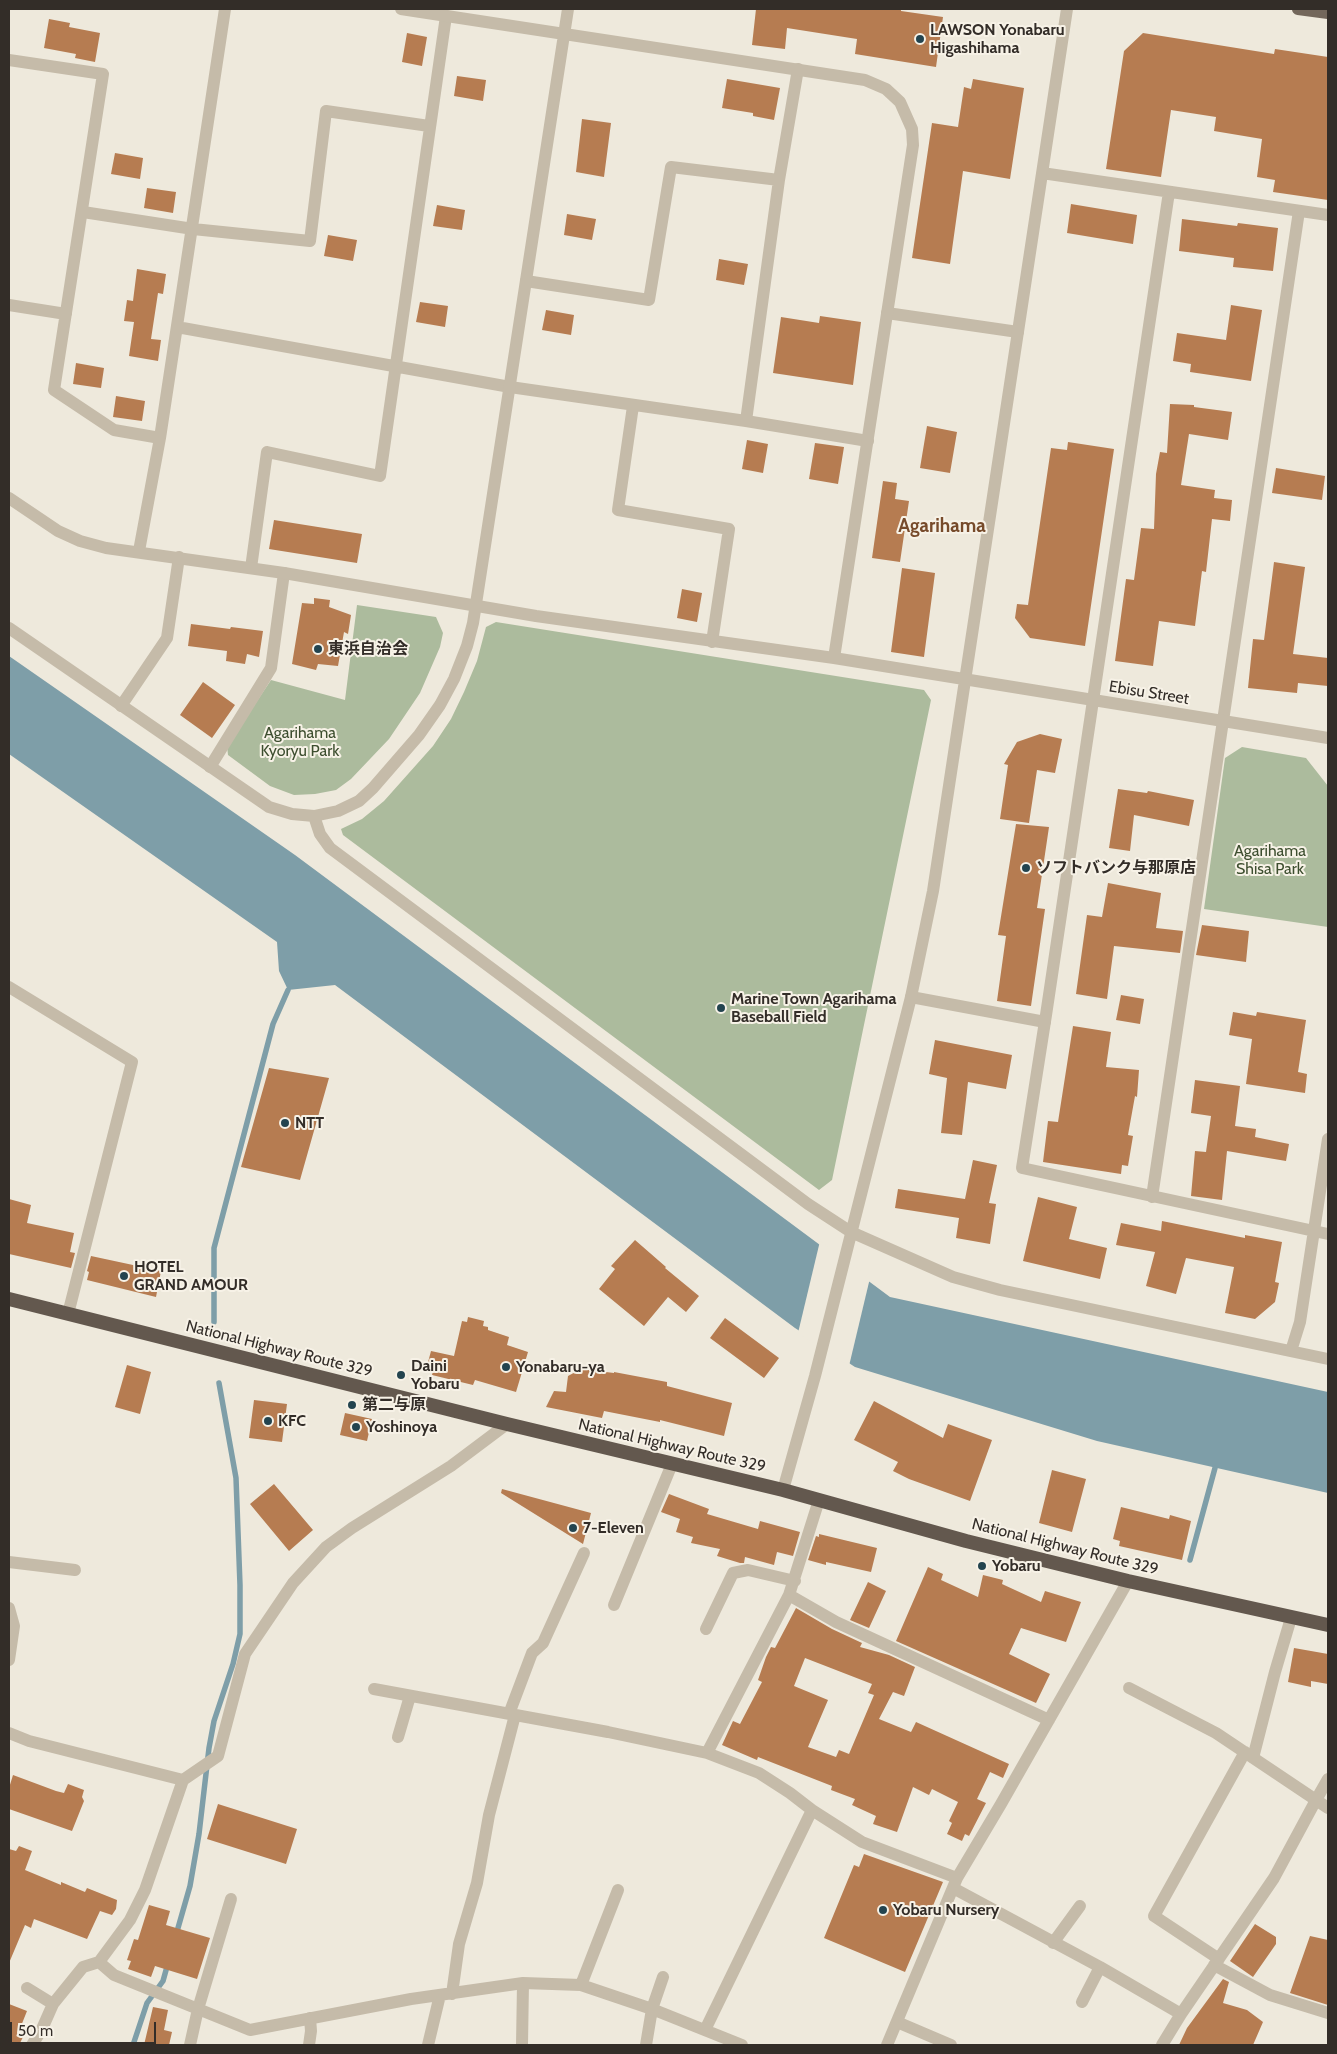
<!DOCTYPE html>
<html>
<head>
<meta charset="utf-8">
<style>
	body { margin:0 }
	#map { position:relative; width:1337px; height:2054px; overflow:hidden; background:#eee9dc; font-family:Cabin,sans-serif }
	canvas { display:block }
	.frame { position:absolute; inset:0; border:10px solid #332d28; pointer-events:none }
	.scale { position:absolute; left:10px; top:2022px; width:146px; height:22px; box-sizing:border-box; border:2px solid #332d28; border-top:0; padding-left:6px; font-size:15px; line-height:18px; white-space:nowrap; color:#332d28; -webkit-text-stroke:4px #f7f2e7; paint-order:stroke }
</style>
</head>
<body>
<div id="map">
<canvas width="1337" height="2054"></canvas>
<div class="frame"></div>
<div class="scale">50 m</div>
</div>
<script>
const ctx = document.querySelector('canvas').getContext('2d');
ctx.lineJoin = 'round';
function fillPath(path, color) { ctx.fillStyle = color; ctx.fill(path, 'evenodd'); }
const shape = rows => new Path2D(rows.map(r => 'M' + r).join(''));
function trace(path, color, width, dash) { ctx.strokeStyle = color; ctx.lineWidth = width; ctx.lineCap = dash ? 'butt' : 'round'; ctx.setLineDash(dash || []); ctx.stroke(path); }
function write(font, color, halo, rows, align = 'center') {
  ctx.font = font + ' Cabin,"Noto Sans JP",sans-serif'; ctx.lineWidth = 4; ctx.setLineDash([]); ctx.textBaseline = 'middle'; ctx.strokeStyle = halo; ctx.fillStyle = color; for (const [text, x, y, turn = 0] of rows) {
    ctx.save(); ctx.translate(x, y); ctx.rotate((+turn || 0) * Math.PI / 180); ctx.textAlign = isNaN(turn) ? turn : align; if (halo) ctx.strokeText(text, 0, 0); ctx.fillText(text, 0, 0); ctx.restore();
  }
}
fillPath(shape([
	[357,605,436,617,443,633,440,647,420,693,389,739,351,779,336,790,315,794,294,795,270,786,228,755,227,746,271,680,345,700],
	[496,622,924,690,931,700,832,1180,819,1190,343,835,341,829,362,819,384,801,433,746,451,719,464,692,477,661,486,627],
	[1242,747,1306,758,1328,786,1328,927,1204,909,1225,758]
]), '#acbb9d');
fillPath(shape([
	[9,656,295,855,890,1297,1328,1392,1328,1493,1097,1441,855,1367,795,1328,335,985,288,990,279,971,277,942,9,754]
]), '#7e9ea8');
fillPath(shape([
	[820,1241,870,1278,849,1366,798,1333]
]), '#eee9dc');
trace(shape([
	[214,1322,214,1248,273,1024,288,990],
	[1190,1560,1215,1468],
	[176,1935,190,1886,199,1834,209,1748,214,1721,233,1664,240,1634,240,1585,236,1478,219,1383],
	[133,2045,147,2003,163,1981,168,1963]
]), '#7e9ea8', 5.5);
fillPath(shape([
	[756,9,901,9,901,11,943,17,936,67,855,54,857,39,787,28,785,49,752,45],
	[49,19,70,23,69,27,100,33,95,62,75,58,76,54,44,48],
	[407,33,427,37,422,66,402,62],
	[1143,33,1274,54,1275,49,1328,57,1328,200,1273,192,1275,180,1257,177,1262,139,1214,131,1216,117,1171,110,1161,177,1106,169,1124,51],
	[457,76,486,80,483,101,454,96],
	[727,79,780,88,774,120,753,116,753,113,722,108],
	[973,79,1024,88,1010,179,963,171,950,264,912,258,932,123,958,127,964,87,971,89],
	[582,119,611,123,604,177,576,172],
	[115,153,143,158,140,179,111,174],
	[147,188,176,192,173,213,144,208],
	[1071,204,1137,215,1133,244,1067,233],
	[437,205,465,210,462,230,433,226],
	[567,214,596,219,592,240,564,235],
	[1182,219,1237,226,1238,223,1278,228,1273,271,1233,267,1234,258,1179,251],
	[328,235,357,240,353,261,324,256],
	[719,259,748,264,744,285,716,280],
	[137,269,166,274,163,294,158,293,151,339,161,340,158,361,129,356,134,322,124,321,127,300,133,301],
	[420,302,448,306,445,327,416,322],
	[1231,305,1262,310,1251,381,1190,372,1191,364,1173,361,1177,333,1226,340],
	[546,310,574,315,571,335,542,330],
	[820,316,861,322,853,385,773,373,781,317,819,323],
	[76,363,104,368,101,388,73,384],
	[116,396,145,401,142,421,113,417],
	[1170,404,1194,405,1194,407,1232,412,1228,440,1189,434,1181,485,1215,490,1214,498,1232,500,1230,521,1212,519,1206,572,1202,571,1195,626,1159,621,1153,666,1115,661,1126,579,1134,580,1141,528,1154,529,1156,474,1160,452,1167,453],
	[927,426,957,432,950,473,920,468],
	[747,440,768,444,763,473,742,469],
	[1068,442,1114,449,1085,646,1030,638,1015,618,1017,604,1028,605,1051,448,1067,450],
	[815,443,844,447,838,484,809,479],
	[1276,468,1325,476,1322,500,1272,493],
	[883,481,897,483,895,499,909,501,900,562,872,558],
	[274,520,362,534,357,563,269,549],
	[1274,562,1305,567,1293,654,1328,658,1328,686,1298,683,1297,693,1248,688,1253,639,1264,640],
	[902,568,935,573,924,657,891,652],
	[682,589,702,593,697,622,677,618],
	[314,598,330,600,329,607,351,615,348,634,344,632,338,666,318,664,316,670,292,664,302,603,314,604],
	[191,624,230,629,231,627,263,631,259,657,247,654,245,664,226,661,227,651,188,646],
	[203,682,235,705,212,738,180,715],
	[1040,734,1062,739,1055,773,1037,770,1029,823,1000,819,1008,765,1004,764,1017,742],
	[1118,789,1147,793,1148,791,1194,800,1189,826,1134,815,1130,851,1109,848],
	[1016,824,1049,827,1037,908,1045,909,1031,1006,997,1001,1006,936,998,935],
	[1108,883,1161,893,1156,928,1183,931,1180,953,1114,946,1107,999,1076,994,1087,915,1102,917],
	[1202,925,1249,931,1246,962,1196,955],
	[1121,995,1144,999,1140,1024,1116,1020],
	[1233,1012,1256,1016,1257,1012,1306,1020,1298,1072,1307,1074,1305,1093,1246,1084,1252,1039,1229,1035],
	[1073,1026,1111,1032,1106,1067,1139,1070,1137,1097,1135,1096,1128,1135,1133,1136,1128,1166,1122,1165,1121,1174,1043,1162,1048,1121,1058,1122],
	[935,1040,1012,1055,1006,1089,968,1082,962,1135,941,1133,947,1078,929,1074],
	[269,1068,329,1078,300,1180,241,1167],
	[1195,1080,1240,1086,1235,1126,1256,1129,1255,1137,1289,1144,1286,1161,1227,1151,1222,1200,1191,1196,1195,1151,1206,1152,1211,1116,1191,1113],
	[973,1160,997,1165,989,1203,996,1204,990,1244,956,1238,959,1218,895,1208,898,1189,965,1199],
	[1038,1197,1077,1207,1069,1239,1107,1248,1100,1279,1023,1261],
	[9,1199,31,1205,27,1223,74,1233,70,1252,75,1253,71,1268,9,1254],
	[1162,1221,1245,1238,1245,1235,1282,1242,1275,1282,1279,1283,1275,1302,1255,1319,1225,1313,1234,1267,1186,1258,1176,1294,1146,1286,1155,1252,1116,1245,1121,1223,1161,1231],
	[635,1240,666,1267,665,1268,699,1296,686,1312,668,1297,644,1326,599,1289,615,1269,611,1266],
	[91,1256,161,1271,156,1297,87,1280,89,1272,87,1271],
	[468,1317,484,1321,483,1326,488,1327,488,1330,509,1337,507,1345,528,1352,516,1392,475,1380,473,1385,432,1375,434,1368,427,1366,431,1351,454,1356,462,1321,467,1322],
	[725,1318,779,1358,764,1378,710,1338],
	[127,1365,151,1372,140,1414,115,1407],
	[581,1369,614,1373,614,1372,667,1382,667,1386,732,1403,724,1436,660,1420,660,1422,604,1411,602,1418,546,1407,554,1391,566,1392,568,1376],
	[254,1400,287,1404,282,1442,249,1438],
	[874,1401,943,1438,948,1424,992,1440,970,1501,909,1479,893,1471,898,1462,854,1440],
	[345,1413,372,1419,367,1441,340,1435],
	[1052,1470,1086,1479,1072,1532,1039,1523],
	[274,1484,313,1530,289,1551,250,1504],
	[502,1489,591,1513,583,1544,501,1493],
	[669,1494,709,1509,707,1514,758,1529,760,1521,800,1532,793,1556,777,1552,774,1565,745,1557,744,1563,740,1563,717,1556,720,1549,691,1543,693,1537,676,1532,680,1519,661,1512],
	[1121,1507,1169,1519,1170,1515,1191,1521,1182,1560,1119,1546,1120,1541,1113,1539],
	[819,1534,877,1548,871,1572,826,1562,826,1565,808,1560,816,1536,819,1537],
	[928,1567,943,1574,941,1580,978,1597,983,1575,1003,1580,1002,1584,1041,1602,1045,1591,1081,1602,1066,1642,1021,1628,1009,1654,1050,1674,1036,1703,896,1641],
	[868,1582,886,1591,869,1628,850,1620],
	[796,1608,832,1629,862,1643,860,1647,889,1655,915,1667,904,1696,893,1692,879,1719,911,1732,916,1722,1009,1764,1003,1778,990,1772,977,1799,986,1803,969,1836,965,1834,962,1841,947,1834,952,1823,949,1821,958,1802,932,1789,929,1795,913,1787,897,1832,873,1824,876,1816,852,1805,855,1799,831,1790,832,1786,758,1757,757,1760,722,1745,733,1721,740,1724,762,1682,758,1680,766,1657,771,1647,775,1648],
	[805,1658,872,1684,868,1693,874,1695,849,1754,839,1750,836,1757,808,1747,828,1700,794,1686],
	[1294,1648,1328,1654,1328,1684,1311,1681,1311,1687,1288,1682],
	[13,1775,56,1791,64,1793,68,1784,84,1790,82,1797,84,1801,72,1831,9,1809,9,1788],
	[218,1804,297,1829,286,1864,207,1839],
	[19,1846,32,1851,25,1870,61,1885,61,1882,85,1892,87,1888,117,1900,116,1909,112,1915,100,1911,87,1939,34,1919,31,1928,25,1925,9,1963,9,1849,16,1851],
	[864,1854,943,1882,905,1972,824,1938,854,1865,859,1867],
	[149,1905,170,1911,166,1925,210,1938,197,1979,155,1966,151,1977,128,1969,131,1961,127,1960,134,1939,138,1940],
	[1255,1924,1276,1937,1276,1944,1253,1977,1230,1961],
	[1310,1936,1328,1940,1328,2005,1290,1993],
	[1223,1979,1229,1982,1223,2003,1247,2010,1263,2022,1253,2045,1179,2045,1187,2028],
	[9,2004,27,2011,21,2026,27,2029,19,2045,9,2045],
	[153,2007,168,2010,164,2030,172,2032,169,2045,144,2045]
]), '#b67c51');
trace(shape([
	[9,60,103,74,54,390,114,430,160,438],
	[83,212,193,229,310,241,326,111,429,126],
	[526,281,649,300,671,167,779,180],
	[9,305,66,314],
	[887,313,1018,332],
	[177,327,510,387,746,421,868,441],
	[633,406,618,510,729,529,712,642],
	[746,421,779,180,798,69],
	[139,551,160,438,225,9],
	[251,568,267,452,380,476,446,16],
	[121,706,167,638,179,557],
	[210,767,271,668,284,573],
	[9,987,132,1062,68,1314],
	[911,997,1045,1022],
	[1152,1197,1299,211],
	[507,1424,451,1466,352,1528,326,1547,293,1583,245,1654,218,1756,183,1780,145,1890,130,1920,99,1962,114,1975,250,2030,411,1999,523,1983,581,1985,652,2009,742,2045],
	[9,1562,75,1570],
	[789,1595,836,1622,1049,1720],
	[614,1605,672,1464],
	[9,1608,14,1626,9,1660],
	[706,1629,733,1573,748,1570,795,1581],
	[1129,1688,1216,1733,1316,1800,1328,1779],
	[374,1689,608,1732,707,1753,759,1773,790,1793,812,1810,705,2030],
	[509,1714,532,1653,543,1643,584,1553],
	[9,1733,29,1741,183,1780],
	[398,1737,410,1696],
	[707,1753,789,1595,819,1500],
	[1253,1758,1275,1672,1291,1618],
	[812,1810,862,1842,957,1878],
	[953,1888,1100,1967,1181,2014],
	[1053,1943,1080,1906],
	[1219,1959,1154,1916,1245,1752],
	[1214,1965,1270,1995,1328,2013],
	[581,1985,618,1890],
	[27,1988,53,2004],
	[452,1994,459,1944,477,1883,489,1815,515,1715],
	[1082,2002,1100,1967],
	[897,2022,951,2045],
	[32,2045,42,2029,53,2004,83,1967,99,1962],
	[190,2045,198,2009,231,1899],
	[309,2045,311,2031,310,2018],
	[428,2045,440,1995],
	[522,2045,523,1983],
	[646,2045,652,2009,663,1977],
	[887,2045,957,1878,1001,1804,1128,1581],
	[1162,2045,1181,2014,1274,1878,1316,1800,1328,1808]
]), '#c5bba9', 12);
trace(shape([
	[401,9,865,80,886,89,900,102,912,129,913,145,834,658],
	[1042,173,1328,215],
	[1169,192,1046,1015,1022,1168,1328,1234],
	[9,498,58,531,80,541,106,548,284,573,536,616,834,658,1328,738],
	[9,628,269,807,292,814,314,816,338,811,359,801,373,788,419,735,440,705,454,679,467,646,473,623,568,9],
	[314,816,320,834,330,848,808,1204,851,1232,953,1277,1000,1290,1328,1359],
	[1291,1351,1300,1322,1328,1139],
	[783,1490,815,1376,911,997,933,891,1067,9]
]), '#c5bba9', 12);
trace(shape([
	[1298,9,1328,13]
]), '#73675b', 12);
trace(shape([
	[9,1299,507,1424,783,1490,966,1541,1128,1581,1328,1625]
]), '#63584e', 14);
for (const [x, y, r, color] of [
	[920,39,5,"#23444f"],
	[318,649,5,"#23444f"],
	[1026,868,5,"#23444f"],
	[721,1008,5,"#23444f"],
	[285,1123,5,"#23444f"],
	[124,1276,5,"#23444f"],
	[506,1367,5,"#23444f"],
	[401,1375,5,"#23444f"],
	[352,1405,5,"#23444f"],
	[268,1421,5,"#23444f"],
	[356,1427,5,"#23444f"],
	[573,1528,5,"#23444f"],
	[982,1566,5,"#23444f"],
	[883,1910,5,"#23444f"]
]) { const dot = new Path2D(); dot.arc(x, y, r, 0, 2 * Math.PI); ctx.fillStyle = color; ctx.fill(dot); trace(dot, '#f7f2e7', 2); }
write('bold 16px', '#332d28', '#f7f2e7', [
	["LAWSON Yonabaru",930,30],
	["Higashihama",930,48],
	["東浜自治会",328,649],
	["ソフトバンク与那原店",1036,868],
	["Marine Town Agarihama",731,999],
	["Baseball Field",731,1017],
	["NTT",295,1123],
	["HOTEL",134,1267],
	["GRAND AMOUR",134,1285],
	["Daini",411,1366],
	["Yobaru",411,1384],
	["Yonabaru-ya",516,1367],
	["第二与原",362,1405],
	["KFC",278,1421],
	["Yoshinoya",366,1427],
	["7-Eleven",583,1528],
	["Yobaru",992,1566],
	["Yobaru Nursery",893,1910]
], 'left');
write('16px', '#332d28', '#f7f2e7', [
	["Ebisu Street",1149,693,9],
	["National Highway Route 329",279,1349,14],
	["National Highway Route 329",672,1446,13],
	["National Highway Route 329",1065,1547,14]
]);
write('16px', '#3d4e2f', '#f7f2e7', [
	["Agarihama",300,733],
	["Kyoryu Park",300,751],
	["Agarihama",1270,851],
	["Shisa Park",1270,869]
]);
write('bold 19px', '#774b2b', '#f7f2e7', [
	["Agarihama",942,526]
]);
</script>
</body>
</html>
